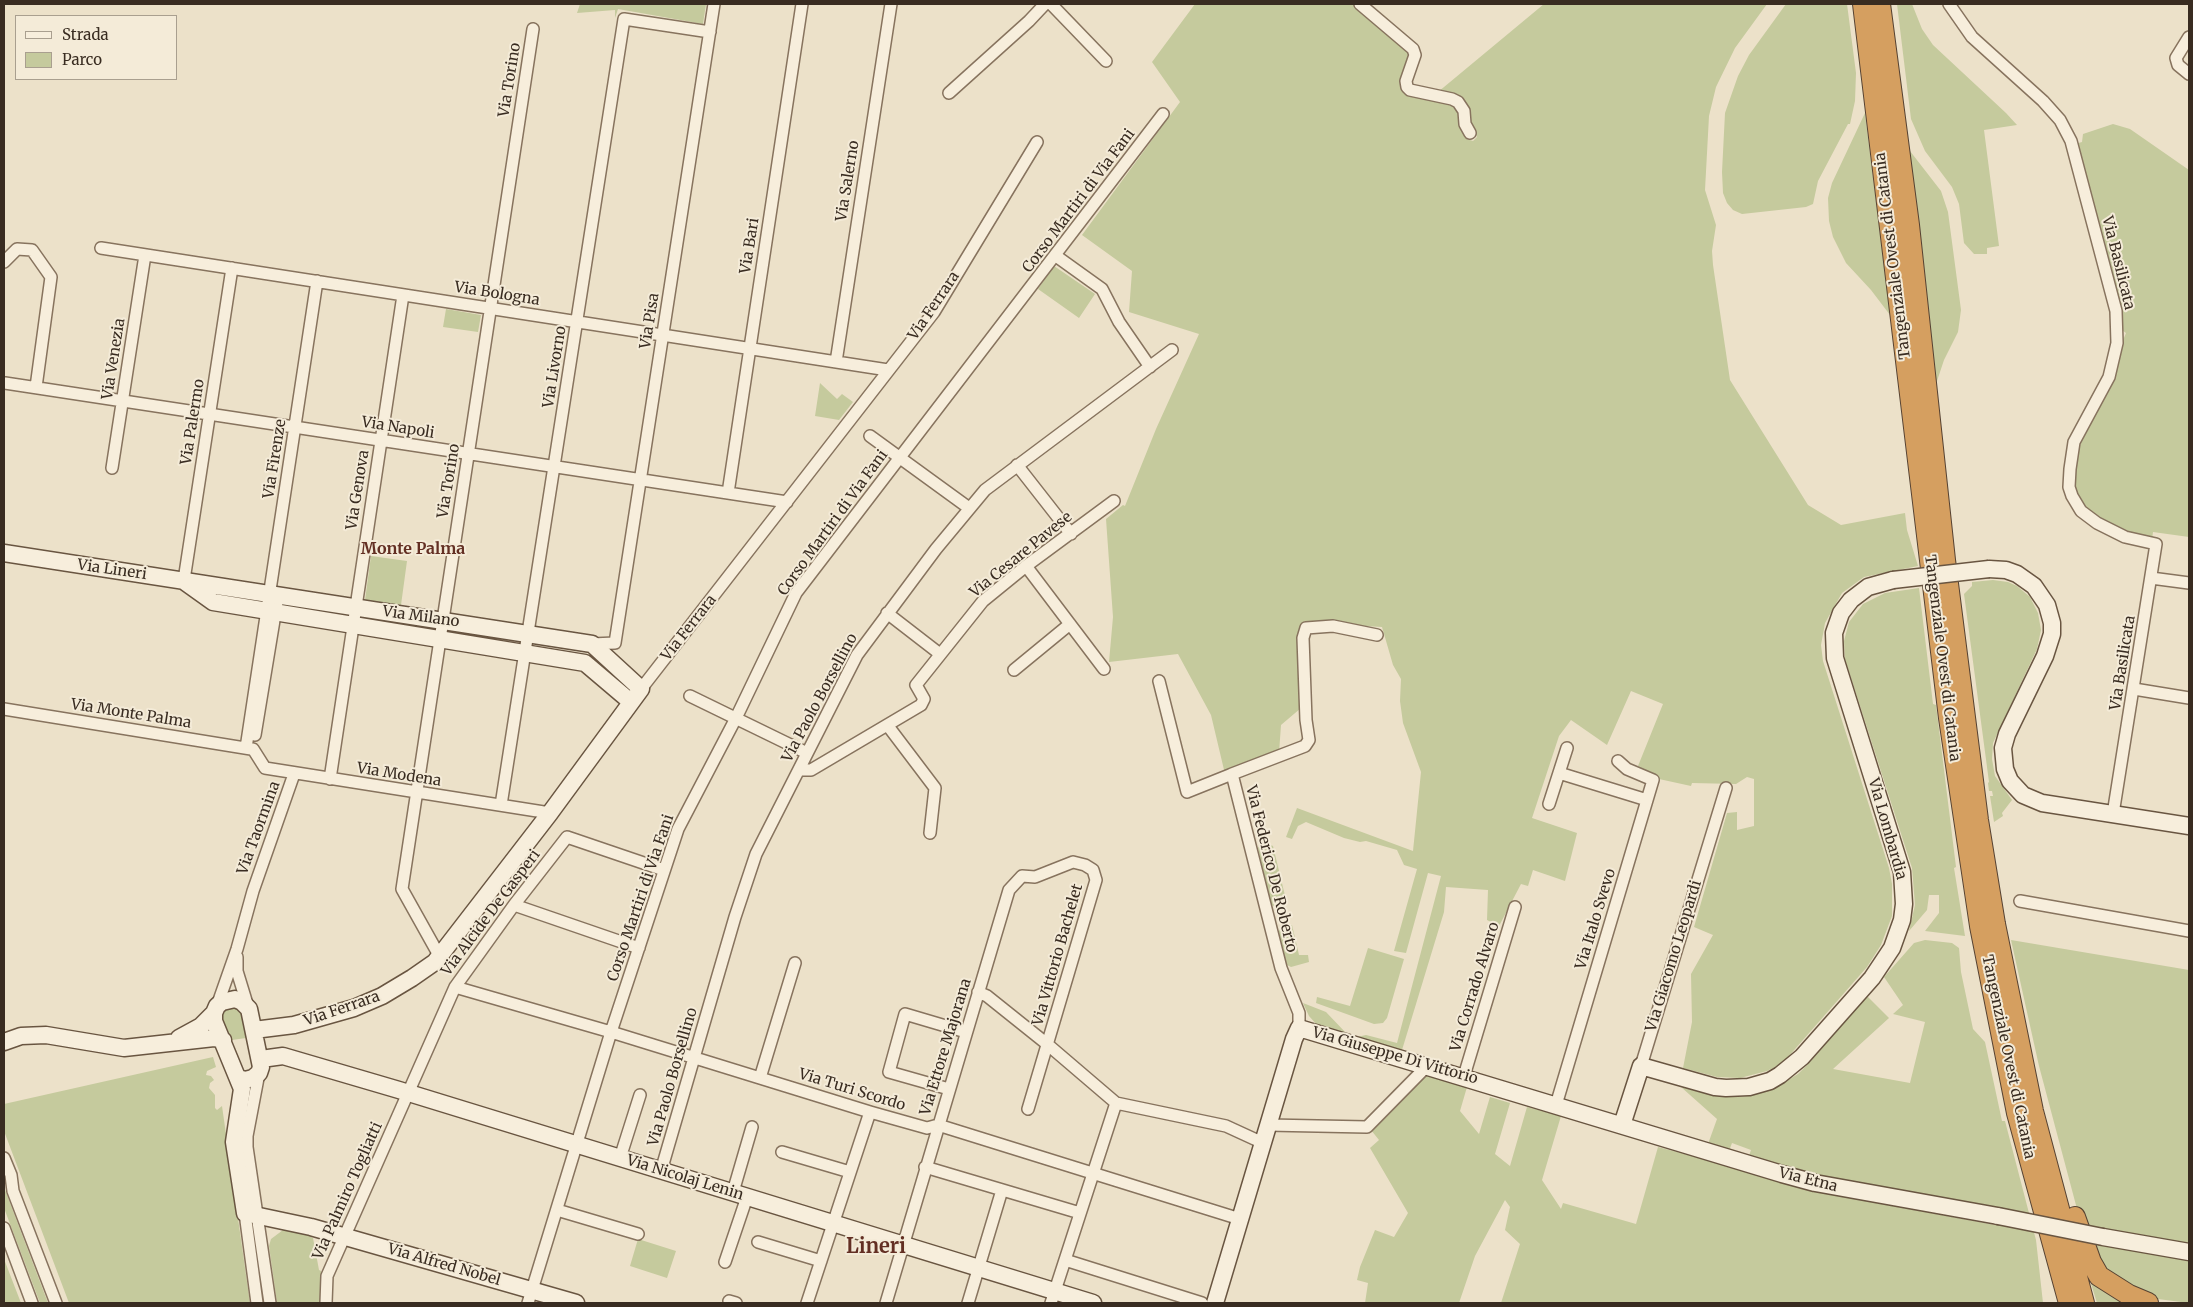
<!DOCTYPE html>
<html>
<head>
<meta charset="utf-8">
<style>
	body { margin:0 }
	#map { position:relative; width:2193px; height:1307px; overflow:hidden; background:#ece1c9; font-family:Merriweather,serif }
	canvas { display:block }
	.frame { position:absolute; inset:0; border:5px solid #392c21; pointer-events:none }
	.legend { position:absolute; left:15px; top:15px; width:162px; height:65px; box-sizing:border-box; background:#f4ebd8; border:1px solid #a99f8f; margin:0; padding:6px 9px; list-style:none; font-size:15px; color:#392c21 }
	.legend li { display:flex; align-items:center; gap:10px; height:25px }
	.legend b { width:25px; border:1px solid #a99f8f }
</style>
</head>
<body>
<div id="map">
<canvas width="2193" height="1307"></canvas>
<div class="frame"></div>
<ul class="legend">
<li><b style="height:6px;background:#f7eedc"></b>Strada</li>
<li><b style="height:14px;background:#c5ca9d"></b>Parco</li>
</ul>
</div>
<script>
const ctx = document.querySelector('canvas').getContext('2d');
ctx.lineJoin = 'round';
function fillPath(path, color) { ctx.fillStyle = color; ctx.fill(path, 'evenodd'); }
const shape = rows => new Path2D(rows.map(r => 'M' + r).join(''));
function trace(path, color, width, dash) { ctx.strokeStyle = color; ctx.lineWidth = width; ctx.lineCap = dash ? 'butt' : 'round'; ctx.setLineDash(dash || []); ctx.stroke(path); }
function write(font, color, halo, rows, align = 'center') {
  ctx.font = font + ' Merriweather,serif'; ctx.lineWidth = 4; ctx.setLineDash([]); ctx.textBaseline = 'middle'; ctx.strokeStyle = halo; ctx.fillStyle = color; for (const [text, x, y, turn = 0] of rows) {
    ctx.save(); ctx.translate(x, y); ctx.rotate((+turn || 0) * Math.PI / 180); ctx.textAlign = isNaN(turn) ? turn : align; if (halo) ctx.strokeText(text, 0, 0); ctx.fillText(text, 0, 0); ctx.restore();
  }
}
fillPath(shape([
	[580,4,706,4,703,24,618,9,615,18,615,10,577,13],
	[1195,4,1355,4,1408,50,1410,56,1402,82,1453,104,1460,113,1458,117,1467,139,1473,141,1477,137,1470,123,1463,100,1456,94,1438,92,1544,4,1767,4,1735,48,1716,87,1709,116,1705,190,1716,225,1712,251,1713,265,1730,380,1808,505,1841,525,1905,513,1907,530,1918,566,1864,577,1842,593,1825,623,1821,645,1823,661,1889,868,1892,884,1892,916,1881,945,1867,967,1788,1057,1779,1065,1767,1071,1740,1078,1717,1077,1683,1068,1692,1022,1691,974,1713,935,1694,927,1727,813,1737,812,1737,830,1754,826,1754,779,1747,777,1736,784,1692,783,1691,786,1659,779,1638,766,1663,704,1631,691,1607,745,1571,720,1559,736,1532,818,1577,833,1565,881,1533,870,1528,886,1521,884,1499,926,1487,920,1488,890,1446,887,1444,912,1402,1050,1357,1037,1366,1035,1397,1043,1441,876,1428,873,1406,953,1394,951,1417,869,1404,865,1397,850,1366,841,1360,842,1344,838,1306,822,1298,826,1292,839,1286,837,1297,808,1413,851,1421,772,1403,723,1400,701,1401,679,1393,665,1382,627,1313,623,1298,640,1301,708,1281,725,1279,753,1225,774,1211,715,1178,654,1109,662,1113,617,1106,519,1123,505,1125,506,1156,429,1199,334,1129,312,1132,271,1082,235,1180,102,1152,62],
	[1786,4,1847,4,1856,73,1855,101,1850,124,1848,124,1818,181,1813,204,1806,207,1742,214,1733,210,1727,203,1723,193,1722,172,1725,113,1738,76,1749,55],
	[1897,4,1912,4,1922,29,1933,45,2006,113,2017,125,1984,130,1999,246,1987,248,1987,254,1974,254,1964,243,1959,204,1952,187,1925,151,1911,119],
	[1865,113,1890,315,1871,290,1846,263,1833,237,1829,221,1828,198,1832,183],
	[2113,124,2130,129,2189,170,2189,537,2153,532,2152,540,2132,535,2097,519,2077,500,2074,484,2078,450,2126,333,2122,330,2075,144,2082,142,2083,134],
	[1910,151,1941,191,1948,212,1961,310,1958,332,1944,360,1936,384,1909,164],
	[1054,266,1095,294,1079,318,1038,289],
	[446,309,481,315,478,332,443,327],
	[820,383,837,399,842,394,853,402,839,420,815,416],
	[371,556,407,561,401,605,365,600],
	[1993,580,2008,582,2017,586,2030,597,2038,613,2041,630,2037,649,1993,743,1992,759,1995,776,2012,800,2002,813,2003,816,1994,822,1990,796,1993,796,1992,791,1989,791,1988,783,1989,782,1964,594,1972,586,1972,582],
	[1919,588,1933,704,1936,705,1956,867,1954,868,1965,936,1925,931,1939,913,1939,895,1929,895,1927,910,1909,931,1915,905,1912,868,1845,659,1844,641,1849,622,1863,604,1885,593],
	[1265,842,1273,846,1287,904,1277,908,1270,904,1258,848,1261,843],
	[1292,925,1299,955,1308,955,1309,962,1291,967,1287,965,1278,933,1281,927],
	[1925,940,1952,943,1959,948,1961,972,1973,1029,1985,1042,2002,1121,2005,1121,2036,1240,2043,1303,1501,1303,1520,1244,1505,1230,1510,1207,1505,1200,1475,1256,1459,1303,1365,1303,1368,1283,1357,1280,1360,1267,1375,1230,1394,1237,1408,1213,1370,1148,1379,1140,1371,1130,1428,1074,1467,1087,1460,1111,1479,1134,1490,1097,1510,1103,1495,1154,1510,1166,1527,1107,1561,1116,1542,1180,1561,1209,1563,1203,1636,1224,1658,1147,1855,1199,1995,1225,2000,1208,1815,1176,1749,1156,1751,1150,1732,1143,1729,1151,1708,1144,1717,1119,1681,1087,1711,1095,1736,1097,1749,1096,1773,1089,1798,1074,1810,1062,1867,996,1889,1018,1833,1069,1910,1083,1925,1022,1893,1014,1903,1005,1884,977,1914,943],
	[2011,940,2189,970,2189,1244,2101,1228,2106,1246,2189,1260,2189,1303,2150,1298,2130,1289,2096,1260,2081,1224,2039,1066],
	[1368,948,1404,959,1387,1018,1383,1023,1374,1024,1316,1003,1317,997,1350,1006],
	[1303,1003,1326,1012,1346,1033,1317,1025,1309,1016],
	[229,1007,238,1008,244,1015,246,1038,232,1040,221,1021,222,1012],
	[213,1057,216,1067,207,1071,206,1075,211,1076,214,1080,210,1083,209,1088,215,1095,215,1108,217,1110,222,1106,250,1303,69,1303,4,1131,4,1104],
	[4,1187,48,1303,40,1303,4,1208],
	[283,1230,301,1232,313,1238,319,1270,321,1271,321,1303,277,1303,269,1246,271,1239],
	[638,1239,676,1251,667,1278,630,1266],
	[4,1259,21,1303,4,1303],
	[2088,1274,2135,1303,2097,1303]
]), '#c5ca9d');
const street = shape([
	[1051,4,1106,61],
	[1360,4,1413,49,1415,55,1406,81,1407,87,1410,90,1452,99,1458,102,1464,111,1465,124,1470,133],
	[1949,4,1972,37,2043,101,2060,120,2071,141,2116,311,2117,343,2109,377,2074,442,2070,469,2069,487,2072,496,2081,511,2097,523,2125,537,2156,544,2113,814],
	[2189,37,2176,58,2178,65,2189,74],
	[949,93,1029,21,1045,4],
	[101,248,888,370],
	[1056,256,1102,289,1119,322,1150,367],
	[4,262,17,249,32,250,51,277,36,387],
	[836,362,891,4],
	[5,383,787,502],
	[870,436,969,508],
	[1017,465,1071,534],
	[112,468,145,255],
	[728,493,802,4],
	[1026,566,1104,669],
	[2151,578,2189,583],
	[184,580,232,268],
	[887,613,940,654],
	[592,644,615,643,714,4],
	[1014,670,1070,624],
	[1159,681,1187,792,1232,774],
	[641,689,934,312,1037,142],
	[2134,689,2189,698],
	[690,696,807,753],
	[4,709,251,749],
	[888,726,935,788,930,833],
	[255,735,278,596],
	[246,748,317,281],
	[253,749,265,768,550,813],
	[799,770,811,770,921,705,924,699,916,685,983,601,1026,566,1114,501],
	[1559,773,1647,800],
	[330,779,403,295],
	[1549,804,1567,748],
	[501,805,624,19,710,32],
	[2020,901,2189,931],
	[514,905,639,948],
	[237,957,237,971,248,1007],
	[440,957,402,889,533,29],
	[455,987,611,1032,870,1112,927,1128,938,1125,1240,1219],
	[978,992,987,996,1047,1044,1116,1103,1226,1126,1263,1143],
	[217,1006,237,949,253,891,294,774],
	[1299,1028,1299,1013,1281,968,1232,774,1305,746,1309,740,1306,720,1303,638,1306,628,1333,626,1377,635],
	[1641,1066,1726,788],
	[259,1073,247,1136,247,1147,270,1303],
	[1464,1076,1515,907],
	[760,1078,795,963],
	[949,1089,889,1072,905,1014,966,1032],
	[1556,1105,1653,780,1627,769,1618,761],
	[1268,1125,1367,1127,1428,1065],
	[782,1152,850,1172],
	[4,1158,11,1175,13,1191,56,1303],
	[620,1158,640,1095],
	[925,1167,1080,1213],
	[661,1171,735,917,756,854,857,655,936,549,985,490,1172,350],
	[733,1192,752,1127],
	[557,1210,638,1234],
	[245,1213,257,1303],
	[4,1228,32,1303],
	[758,1242,821,1261],
	[1065,1260,1202,1303],
	[725,1262,747,1197],
	[729,1301,736,1303],
	[326,1303,327,1276,455,987,514,905,567,837,664,870],
	[528,1303,611,1032,678,829,736,718,796,593,1163,114],
	[807,1303,870,1112],
	[886,1303,1009,890,1022,876,1035,877,1073,862,1085,865,1093,870,1096,880,1028,1109],
	[968,1303,1002,1190],
	[1051,1303,1116,1103]
]);
const secondary = shape([
	[4,553,592,644,641,689,550,813,435,962,412,978,382,996,354,1008,294,1025,254,1030],
	[1989,569,2006,570,2017,574,2034,586,2047,605,2052,623,2052,634,2045,656,2007,734,2003,748,2005,769,2010,781,2023,795,2042,803,2189,826],
	[185,582,213,602,585,663,631,702],
	[214,1013,214,1021,242,1089,234,1142,245,1213,311,1227,576,1303],
	[179,1038,201,1026,214,1013,217,1006,222,1002,235,999,242,1002,249,1009,261,1067,259,1073,253,1078,245,1080,238,1078],
	[4,1042,21,1036,46,1035,124,1048,214,1038,223,1040],
	[261,1059,283,1056,399,1090,1093,1303],
	[1622,1125,1641,1066,1715,1087,1726,1088,1749,1087,1770,1081,1780,1075,1802,1057,1872,978,1892,948,1902,920,1904,904,1902,872,1835,658,1834,633,1841,613,1851,600,1868,587,1893,580],
	[2103,1237,2189,1252],
	[1215,1303,1294,1039,1299,1028,1782,1174,1815,1183,1998,1216]
]);
const highway = shape([
	[1863,4,1949,718,1980,926,2017,1113,2069,1303],
	[1880,4,1909,225,1945,560,1978,820,1995,924,2033,1111,2084,1303],
	[2075,1217,2091,1262,2099,1276,2129,1295,2148,1303]
]);
trace(street, '#87735e', 14);
trace(secondary, '#695541', 19);
trace(highway, '#564232', 22);
trace(street, '#f7eedc', 11);
trace(secondary, '#f7eedc', 16);
trace(highway, '#d59f60', 20);
const secondaryBridge = shape([
	[1893,580,1989,569],
	[1998,1216,2103,1237]
]);
trace(secondaryBridge, '#695541', 19, []);
trace(secondaryBridge, '#f7eedc', 16);
write('15px', '#392c21', '#f4ebd8', [
	["Via Torino",510,80,-81],
	["Via Salerno",848,181,-81],
	["Corso Martiri di Via Fani",1079,201,-53],
	["Via Bari",750,246,-81],
	["Tangenziale Ovest di Catania",1893,256,-97],
	["Via Basilicata",2118,263,76],
	["Via Bologna",497,294,9],
	["Via Ferrara",934,306,-56],
	["Via Pisa",650,321,-81],
	["Via Venezia",114,359,-81],
	["Via Livorno",555,367,-81],
	["Via Palermo",193,422,-81],
	["Via Napoli",398,428,9],
	["Via Firenze",275,459,-81],
	["Via Torino",449,481,-81],
	["Via Genova",358,490,-81],
	["Corso Martiri di Via Fani",833,523,-54],
	["Via Cesare Pavese",1021,555,-39],
	["Via Lineri",112,570,8],
	["Via Milano",421,617,8],
	["Via Ferrara",689,628,-52],
	["Tangenziale Ovest di Catania",1942,658,83],
	["Via Basilicata",2123,663,-81],
	["Via Paolo Borsellino",820,698,-62],
	["Via Monte Palma",131,714,9],
	["Via Modena",399,775,9],
	["Via Taormina",259,828,-70],
	["Via Lombardia",1887,829,74],
	["Via Federico De Roberto",1271,869,76],
	["Corso Martiri di Via Fani",641,898,-71],
	["Via Alcide De Gasperi",491,913,-53],
	["Via Italo Svevo",1596,919,-73],
	["Via Vittorio Bachelet",1058,955,-74],
	["Via Giacomo Leopardi",1674,956,-73],
	["Via Corrado Alvaro",1475,987,-73],
	["Via Ferrara",342,1009,-19],
	["Via Ettore Majorana",946,1047,-73],
	["Via Giuseppe Di Vittorio",1395,1056,16],
	["Tangenziale Ovest di Catania",2008,1057,78],
	["Via Paolo Borsellino",673,1077,-74],
	["Via Turi Scordo",852,1090,17],
	["Via Nicolaj Lenin",685,1178,17],
	["Via Etna",1808,1180,14],
	["Via Palmiro Togliatti",348,1191,-66],
	["Via Alfred Nobel",444,1265,16]
]);
write('bold 16px', '#632f23', '#f4ebd8', [
	["Monte Palma",413,549]
]);
write('bold 20px', '#632f23', '#f4ebd8', [
	["Lineri",876,1247]
]);
</script>
</body>
</html>
